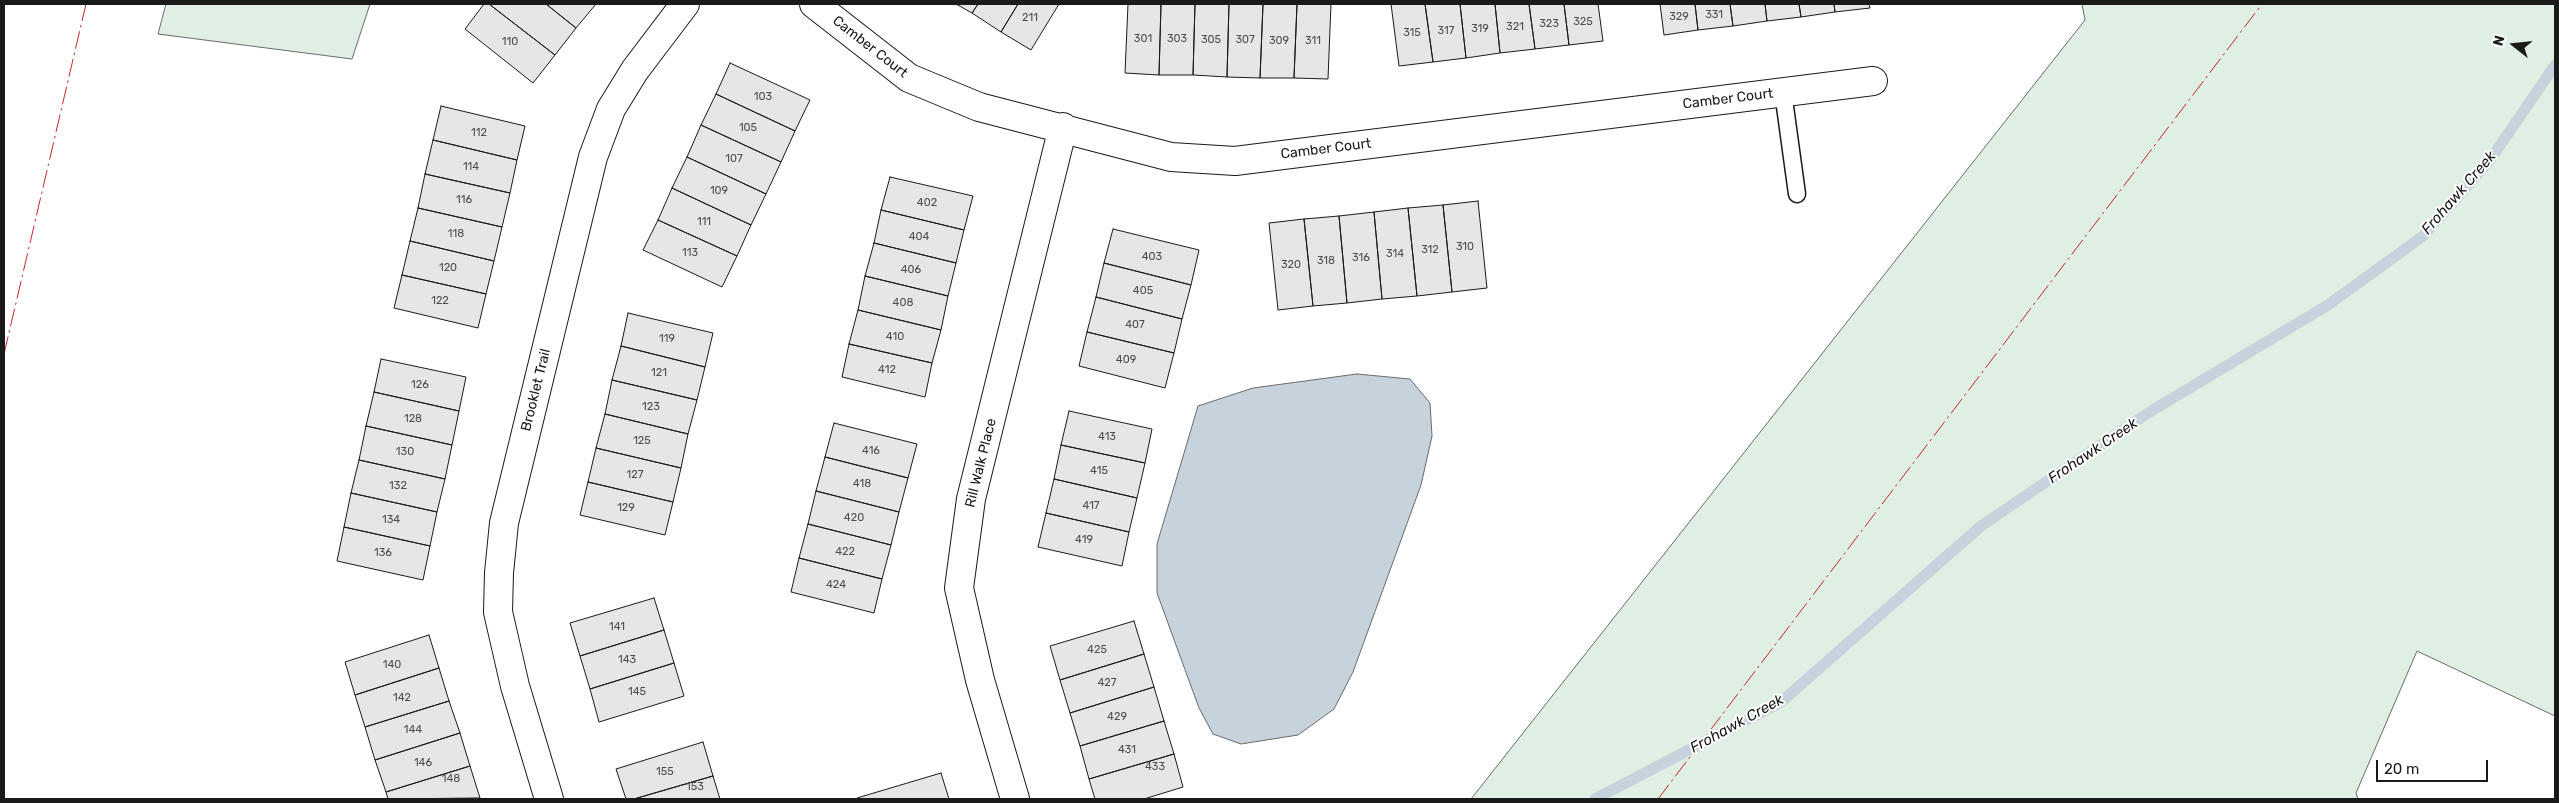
<!DOCTYPE html>
<html>
<head>
<meta charset="utf-8">
<style>
	body { margin:0 }
	#map { position:relative; width:2559px; height:803px; overflow:hidden; background:#fff; font-family:Rubik,sans-serif }
	canvas { display:block }
	.frame { position:absolute; inset:0; border:5px solid #1a1a1a; pointer-events:none }
	.north { position:absolute; left:2489px; top:20px; width:50px; height:50px; -webkit-text-stroke:4px #fff; paint-order:stroke; rotate:286deg; font-size:14px; font-weight:700; line-height:20px; text-align:center; color:#1a1a1a }
	.north::after { content:''; display:block; margin:auto; width:18px; height:22px; background:#1a1a1a; clip-path:polygon(50% 0,100% 100%,50% 72%,0 100%) }
	.scale { position:absolute; left:2376px; top:760px; width:112px; height:22px; box-sizing:border-box; border:2px solid #1a1a1a; border-top:0; padding-left:6px; font-size:15px; line-height:18px; white-space:nowrap; color:#1a1a1a; -webkit-text-stroke:4px #fff; paint-order:stroke }
</style>
</head>
<body>
<div id="map">
<canvas width="2559" height="803"></canvas>
<div class="frame"></div>
<div class="north">N</div>
<div class="scale">20 m</div>
</div>
<script>
const ctx = document.querySelector('canvas').getContext('2d');
ctx.lineJoin = 'round';
function fillPath(path, color) { ctx.fillStyle = color; ctx.fill(path, 'evenodd'); }
const shape = rows => new Path2D(rows.map(r => 'M' + r).join(''));
function trace(path, color, width, dash) { ctx.strokeStyle = color; ctx.lineWidth = width; ctx.lineCap = dash ? 'butt' : 'round'; ctx.setLineDash(dash || []); ctx.stroke(path); }
function write(font, color, halo, rows, align = 'center') {
  ctx.font = font + ' Rubik,sans-serif'; ctx.lineWidth = 4; ctx.setLineDash([]); ctx.textBaseline = 'middle'; ctx.strokeStyle = halo; ctx.fillStyle = color; for (const [text, x, y, turn = 0] of rows) {
    ctx.save(); ctx.translate(x, y); ctx.rotate((+turn || 0) * Math.PI / 180); ctx.textAlign = isNaN(turn) ? turn : align; if (halo) ctx.strokeText(text, 0, 0); ctx.fillText(text, 0, 0); ctx.restore();
  }
}
const green = shape([
	[166,4,370,4,352,59,158,34,166,4],
	[2082,4,2555,4,2555,716,2417,651,2356,793,2358,799,1471,799,2085,20,2082,4]
]);
fillPath(green, '#e0efe3');
trace(green, '#6a6a6a', 1);
const water = shape([
	[1357,374,1410,379,1430,403,1432,436,1421,485,1353,672,1334,709,1298,735,1241,744,1213,734,1199,708,1157,593,1157,544,1198,406,1253,388,1357,374]
]);
fillPath(water, '#c6d2dc');
trace(water, '#6a6a6a', 1);
trace(shape([
	[1595,799,1781,702,1981,526,2148,413,2328,305,2423,236,2490,160,2555,65]
]), '#c6d2dc', 11);
const building = shape([
	[484,4,489,4,555,55,533,83,465,29,484,4],
	[489,4,546,4,576,28,555,55,489,4],
	[546,4,596,4,576,28,546,4],
	[956,4,978,4,972,13,956,4],
	[978,4,1018,4,1001,32,972,13,978,4],
	[1018,4,1059,4,1031,50,1001,32,1018,4],
	[1128,4,1161,4,1159,75,1125,73,1128,4],
	[1161,4,1195,4,1193,75,1159,75,1161,4],
	[1195,4,1229,4,1227,77,1193,75,1195,4],
	[1229,4,1263,4,1260,78,1227,77,1229,4],
	[1263,4,1297,4,1294,78,1260,78,1263,4],
	[1297,4,1331,4,1328,79,1294,78,1297,4],
	[1391,4,1425,4,1433,62,1399,66,1391,4],
	[1425,4,1460,4,1466,58,1433,62,1425,4],
	[1460,4,1495,4,1500,53,1466,58,1460,4],
	[1495,4,1529,4,1535,49,1500,53,1495,4],
	[1529,4,1564,4,1569,45,1535,49,1529,4],
	[1564,4,1598,4,1603,41,1569,45,1564,4],
	[1660,4,1695,4,1698,30,1664,35,1660,4],
	[1695,4,1730,4,1733,26,1698,30,1695,4],
	[1730,4,1765,4,1767,21,1733,26,1730,4],
	[1765,4,1799,4,1801,17,1767,21,1765,4],
	[1799,4,1834,4,1835,12,1801,17,1799,4],
	[1834,4,1869,4,1870,8,1835,12,1834,4],
	[730,63,810,100,795,131,716,94,730,63],
	[716,94,795,131,781,162,701,125,716,94],
	[441,106,525,126,517,160,433,140,441,106],
	[701,125,781,162,766,194,687,157,701,125],
	[433,140,517,160,510,193,425,174,433,140],
	[687,157,766,194,751,225,672,188,687,157],
	[425,174,510,193,502,227,418,208,425,174],
	[890,177,973,196,964,230,881,210,890,177],
	[672,188,751,225,737,256,658,220,672,188],
	[1478,201,1487,288,1452,292,1443,205,1478,201],
	[1443,205,1452,292,1417,296,1408,208,1443,205],
	[418,208,502,227,494,261,410,241,418,208],
	[1408,208,1417,296,1382,299,1374,212,1408,208],
	[881,210,964,230,956,263,874,243,881,210],
	[1374,212,1382,299,1347,303,1339,216,1374,212],
	[1339,216,1347,303,1313,306,1304,219,1339,216],
	[1304,219,1313,306,1278,310,1269,223,1304,219],
	[658,220,737,256,722,287,643,250,658,220],
	[1113,229,1199,250,1191,285,1104,263,1113,229],
	[410,241,494,261,486,294,402,275,410,241],
	[874,243,956,263,948,296,865,276,874,243],
	[1104,263,1191,285,1182,319,1096,297,1104,263],
	[402,275,486,294,478,328,394,308,402,275],
	[865,276,948,296,941,330,858,310,865,276],
	[1096,297,1182,319,1174,353,1087,332,1096,297],
	[858,310,941,330,932,363,849,344,858,310],
	[628,313,713,333,705,367,621,346,628,313],
	[1087,332,1174,353,1165,388,1079,366,1087,332],
	[849,344,932,363,925,397,842,377,849,344],
	[621,346,705,367,697,400,612,380,621,346],
	[381,359,466,377,459,411,374,392,381,359],
	[612,380,697,400,688,434,605,414,612,380],
	[374,392,459,411,452,445,366,426,374,392],
	[1069,411,1152,429,1145,463,1061,445,1069,411],
	[605,414,688,434,681,468,596,448,605,414],
	[834,423,917,444,908,478,825,457,834,423],
	[366,426,452,445,445,479,359,460,366,426],
	[1061,445,1145,463,1137,498,1054,479,1061,445],
	[596,448,681,468,673,502,588,482,596,448],
	[825,457,908,478,899,512,816,491,825,457],
	[359,460,445,479,437,512,351,493,359,460],
	[1054,479,1137,498,1129,532,1046,513,1054,479],
	[588,482,673,502,665,535,580,515,588,482],
	[816,491,899,512,891,545,808,524,816,491],
	[351,493,437,512,430,546,344,527,351,493],
	[1046,513,1129,532,1122,566,1038,547,1046,513],
	[808,524,891,545,882,579,799,558,808,524],
	[344,527,430,546,423,580,337,561,344,527],
	[799,558,882,579,874,613,791,592,799,558],
	[654,598,664,630,580,656,570,623,654,598],
	[1134,621,1144,654,1060,680,1050,646,1134,621],
	[664,630,674,663,590,689,580,656,664,630],
	[429,635,439,668,355,695,345,662,429,635],
	[1144,654,1154,687,1070,713,1060,680,1144,654],
	[674,663,684,696,599,722,590,689,674,663],
	[439,668,449,701,365,727,355,695,439,668],
	[1154,687,1164,721,1080,746,1070,713,1154,687],
	[449,701,460,733,375,760,365,727,449,701],
	[1164,721,1174,754,1089,779,1080,746,1164,721],
	[460,733,470,766,386,792,375,760,460,733],
	[703,742,713,776,634,799,626,799,616,769,703,742],
	[1174,754,1183,787,1144,799,1095,799,1089,779,1174,754],
	[470,766,480,798,388,799,386,792,470,766],
	[941,773,949,799,857,799,857,798,941,773],
	[713,776,720,799,634,799,713,776]
]);
fillPath(building, '#e6e6e6');
trace(building, '#1a1a1a', 1);
const lane = shape([
	[1783,92,1797,194]
]);
const street = shape([
	[814,4,909,78,979,107,1171,157,1235,161,1873,81],
	[549,799,515,686,498,612,499,573,504,523,593,157,611,109,635,70,685,4],
	[1015,799,980,680,959,588,971,499,1063,127]
]);
trace(lane, '#1a1a1a', 19);
trace(street, '#1a1a1a', 30);
trace(lane, '#fff', 16);
trace(street, '#fff', 28);
trace(shape([
	[4,354,86,4],
	[1658,799,2262,4]
]), '#c62828', 1, [18, 4, 2.5, 4]);
write('11px', '#4d4d4d', null, [
	["331",1714,15],
	["329",1679,17],
	["211",1030,18],
	["325",1583,22],
	["323",1549,24],
	["321",1515,27],
	["319",1480,29],
	["317",1446,31],
	["315",1412,33],
	["301",1143,39],
	["303",1177,39],
	["305",1211,40],
	["307",1245,40],
	["309",1279,41],
	["311",1313,41],
	["110",510,42],
	["103",763,97],
	["105",748,128],
	["112",479,133],
	["107",734,159],
	["114",471,167],
	["109",719,191],
	["116",464,200],
	["402",927,203],
	["111",704,222],
	["118",456,234],
	["404",919,237],
	["310",1465,247],
	["312",1430,250],
	["113",690,253],
	["314",1395,254],
	["403",1152,257],
	["316",1361,258],
	["318",1326,261],
	["320",1291,265],
	["120",448,268],
	["406",911,270],
	["405",1143,291],
	["122",440,301],
	["408",903,303],
	["407",1135,325],
	["410",895,337],
	["119",667,339],
	["409",1126,360],
	["412",887,370],
	["121",659,373],
	["126",420,385],
	["123",651,407],
	["128",413,419],
	["413",1107,437],
	["125",642,441],
	["416",871,451],
	["130",405,452],
	["415",1099,471],
	["127",635,475],
	["418",862,484],
	["132",398,486],
	["417",1091,506],
	["129",626,508],
	["420",854,518],
	["134",391,520],
	["419",1084,540],
	["422",845,552],
	["136",383,553],
	["424",836,585],
	["141",617,627],
	["425",1097,650],
	["143",627,660],
	["140",392,665],
	["427",1107,683],
	["145",637,692],
	["142",402,698],
	["429",1117,717],
	["144",413,730],
	["431",1127,750],
	["146",423,763],
	["433",1155,767],
	["155",665,772],
	["148",451,779],
	["153",695,787]
]);
write('14px', '#1a1a1a', '#fff', [
	["Camber Court",870,47,38],
	["Camber Court",1728,99,-7],
	["Camber Court",1326,149,-7],
	["Brooklet Trail",536,390,-76],
	["Rill Walk Place",981,463,-76]
]);
write('italic 15px', '#1a1a1a', '#fff', [
	["Frohawk Creek",2459,193,-49],
	["Frohawk Creek",2093,451,-34],
	["Frohawk Creek",1737,724,-29]
]);
</script>
</body>
</html>
